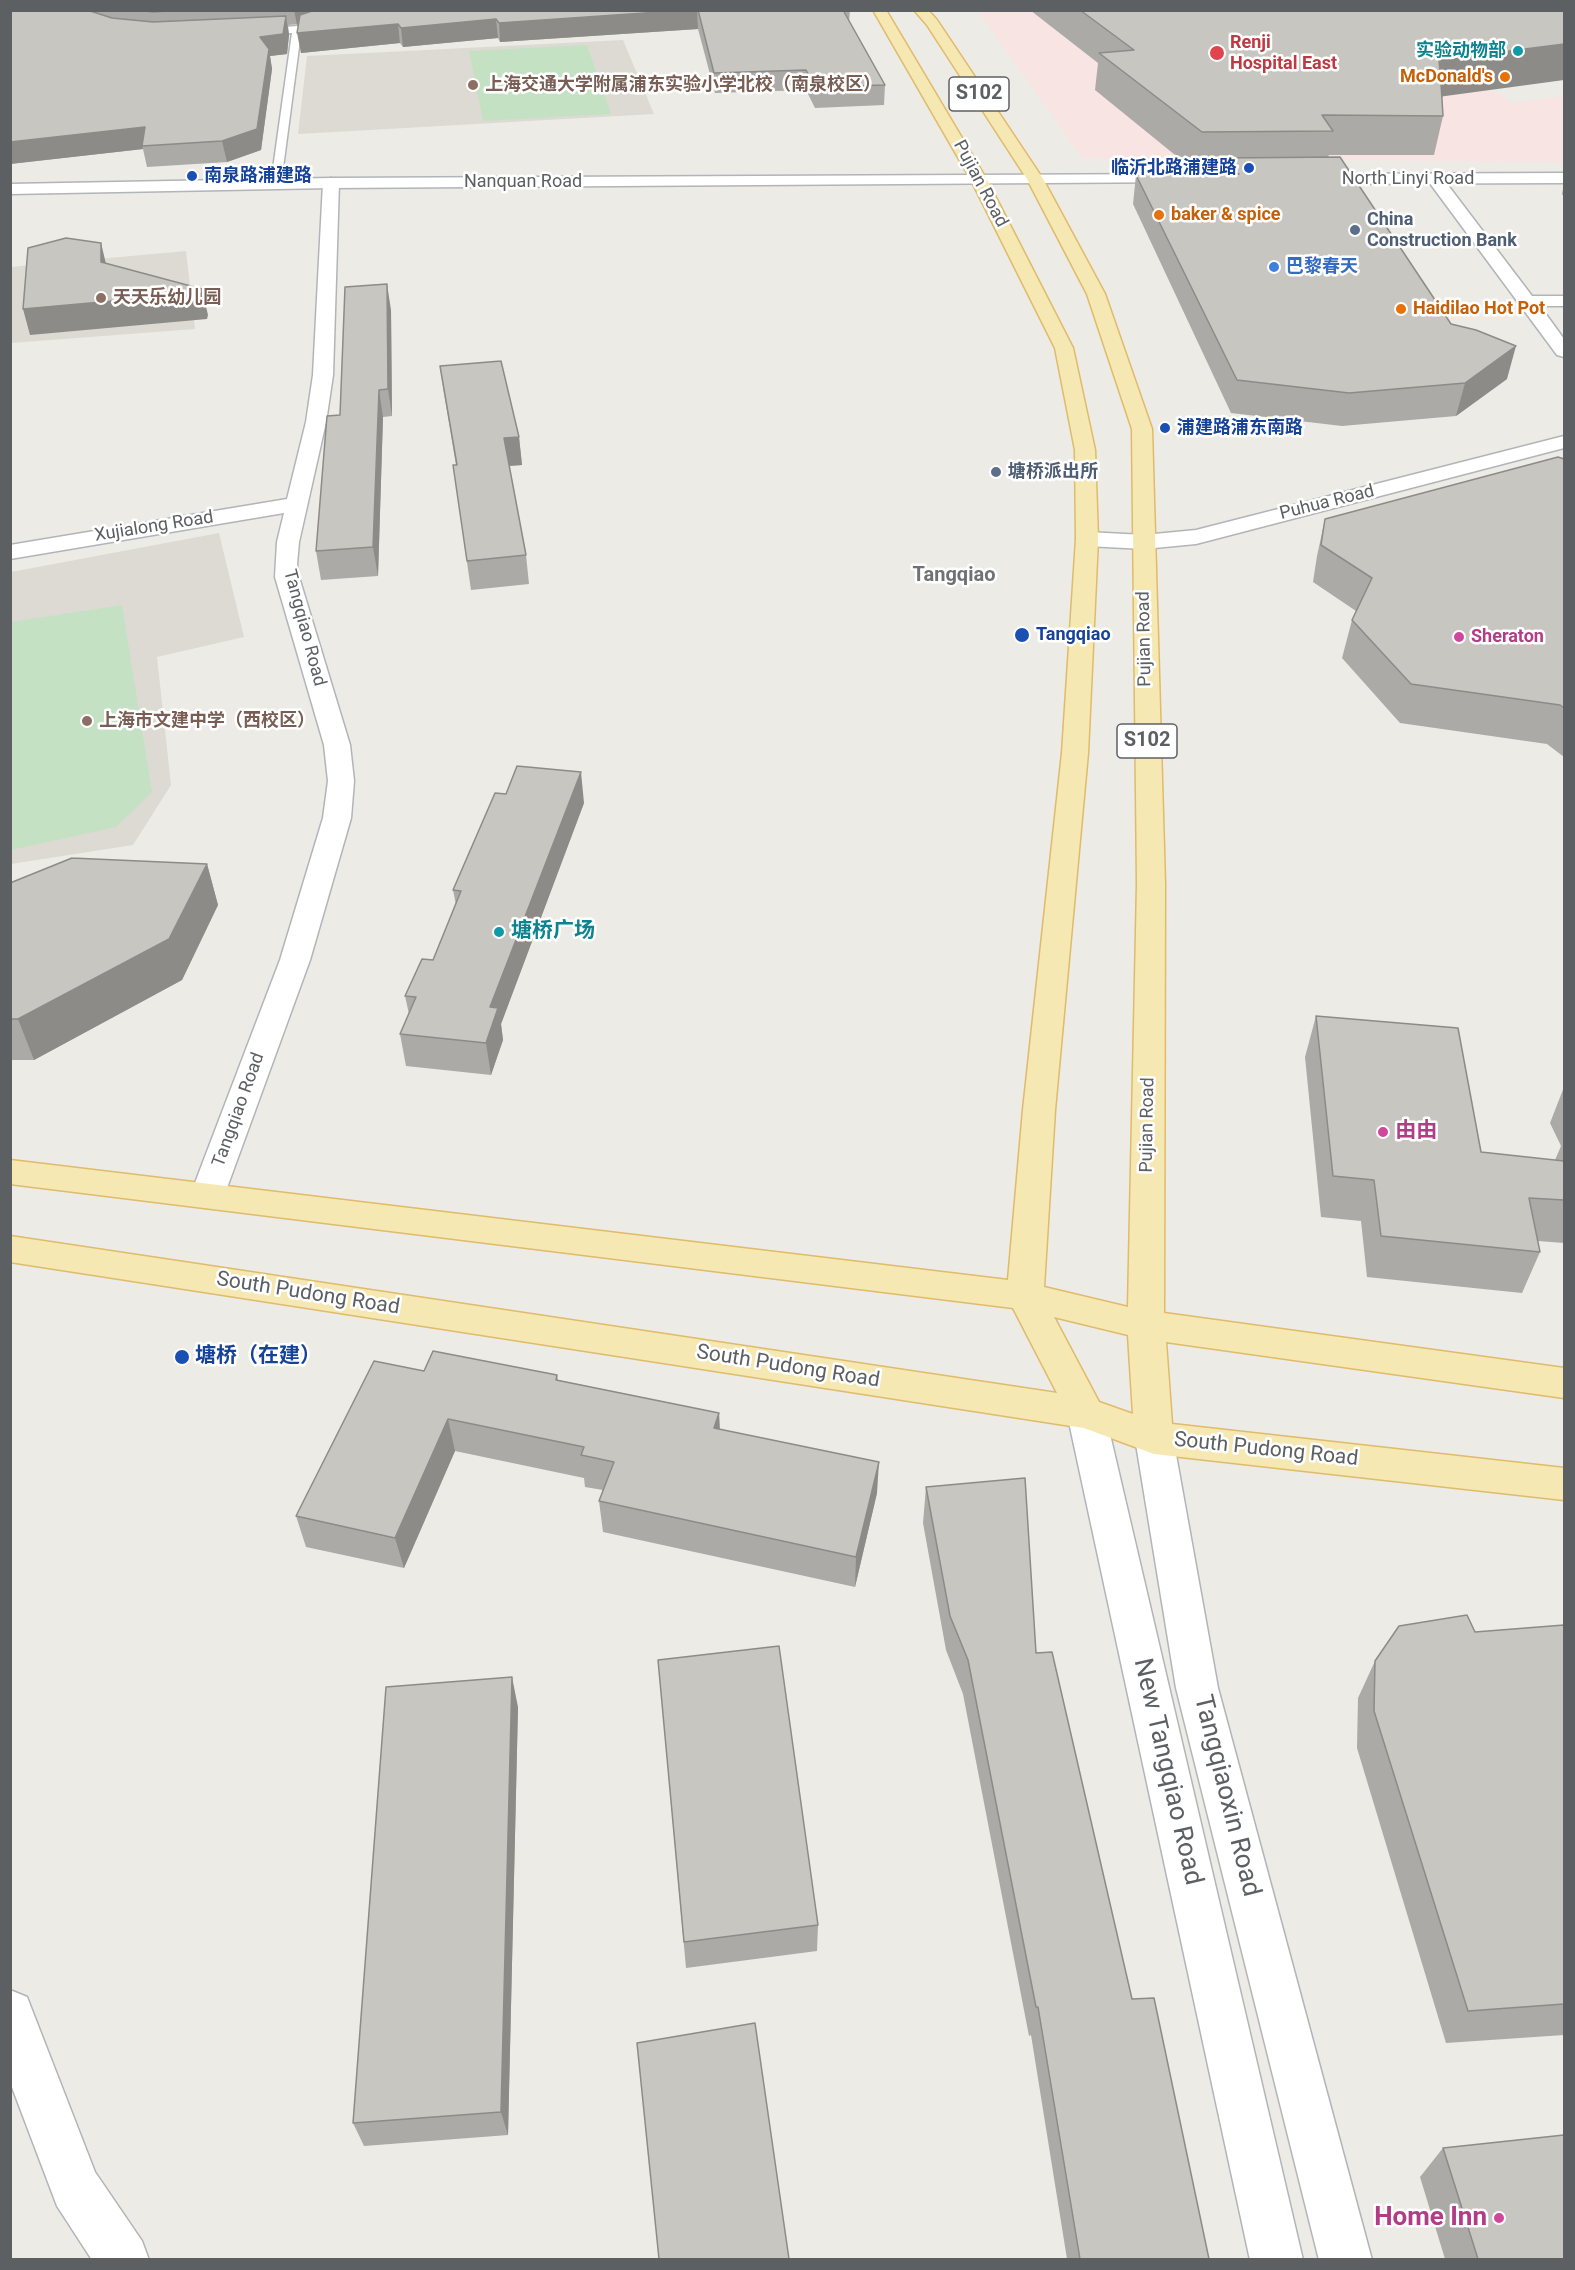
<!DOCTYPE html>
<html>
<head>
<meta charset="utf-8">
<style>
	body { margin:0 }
	#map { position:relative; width:1575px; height:2270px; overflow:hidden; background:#edebe5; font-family:Roboto,sans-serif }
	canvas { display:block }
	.frame { position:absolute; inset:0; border:12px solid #5d6063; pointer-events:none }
</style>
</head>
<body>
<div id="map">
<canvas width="1575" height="2270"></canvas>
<div class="frame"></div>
</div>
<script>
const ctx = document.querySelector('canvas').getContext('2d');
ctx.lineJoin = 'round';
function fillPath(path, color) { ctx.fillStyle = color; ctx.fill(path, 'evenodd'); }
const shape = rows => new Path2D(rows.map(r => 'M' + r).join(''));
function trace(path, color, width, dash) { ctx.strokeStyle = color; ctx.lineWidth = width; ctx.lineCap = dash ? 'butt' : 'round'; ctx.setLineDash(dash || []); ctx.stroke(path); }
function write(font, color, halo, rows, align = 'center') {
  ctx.font = font + ' Roboto,"Noto Sans SC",sans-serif'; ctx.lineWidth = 5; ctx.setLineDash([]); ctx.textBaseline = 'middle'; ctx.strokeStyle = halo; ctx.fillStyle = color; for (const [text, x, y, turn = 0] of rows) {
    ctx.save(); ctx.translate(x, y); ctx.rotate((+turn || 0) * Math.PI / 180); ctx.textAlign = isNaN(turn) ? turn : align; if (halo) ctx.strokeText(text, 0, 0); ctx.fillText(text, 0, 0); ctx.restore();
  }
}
fillPath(shape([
	[623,40,654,114,298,134,307,56],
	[186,251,195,329,11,343,11,267],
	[219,533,244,637,157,657,171,785,133,845,11,864,11,572]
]), '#dddad3');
fillPath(shape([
	[978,11,1352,11,1513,103,1564,96,1564,162,1082,158]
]), '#f8e4e3');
fillPath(shape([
	[587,45,611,114,483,121,469,51],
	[122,605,152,792,116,827,11,850,11,622]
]), '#c5e1c4');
const lane = shape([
	[309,25,313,28,312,30,301,32,281,183,276,186,271,183,292,33,261,35,257,32,261,29,309,25]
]);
const street = shape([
	[1435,174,1441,176,1532,296,1564,296,1564,306,1540,306,1564,339,1564,357,1557,355,1429,182,1427,179,1429,176,1435,174],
	[331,178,339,183,333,375,326,422,299,542,297,564,299,577,350,745,354,781,351,818,310,960,224,1196,219,1205,207,1208,195,1205,190,1196,280,960,323,818,328,781,324,745,275,577,277,542,284,513,10,559,10,545,287,499,306,422,313,375,323,183,331,178],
	[1564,436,1564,448,1196,544,1144,549,1087,546,1079,544,1076,539,1079,534,1087,532,1144,535,1196,530,1564,436],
	[10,1990,27,1997,95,2172,142,2241,149,2260,92,2260,57,2206,10,2082,10,1990]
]);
const secondary = shape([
	[1564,173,1564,183,1311,184,1303,179,1311,174,1564,173],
	[1182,174,1188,176,1190,179,1188,182,331,188,10,194,10,184,331,178,1182,174],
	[1086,1398,1099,1402,1105,1413,1303,2260,1250,2260,1067,1413,1073,1402,1086,1398],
	[1154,1422,1168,1427,1173,1438,1218,1688,1372,2260,1319,2260,1176,1688,1135,1438,1140,1427,1154,1422]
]);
const primary = shape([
	[873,10,886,10,987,180,1073,348,1095,450,1098,539,1088,753,1055,1110,1044,1287,1128,1307,1137,884,1132,429,1087,294,1027,179,927,25,914,10,928,10,937,20,1043,179,1105,294,1152,429,1165,884,1164,1313,1564,1368,1564,1398,1166,1342,1172,1424,1564,1468,1564,1500,1154,1454,1084,1428,10,1262,10,1236,1057,1393,1013,1308,10,1184,10,1160,1008,1280,1023,1110,1062,753,1076,539,1075,450,1055,348,971,180,873,10],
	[1054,1317,1128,1335,1133,1414,1099,1402,1054,1317]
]);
trace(lane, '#b2b5b8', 3);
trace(street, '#b2b5b8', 3);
trace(secondary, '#b1b4b8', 3);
trace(primary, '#dfbb6b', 3);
fillPath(lane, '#fff');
fillPath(street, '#fff');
fillPath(secondary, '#fff');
fillPath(primary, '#f5e8b2');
fillPath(shape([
	[10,10,850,10,849,22,885,85,884,105,815,108,806,90,715,93,698,29,500,42,498,38,403,47,400,43,301,53,299,24,288,25,289,35,287,54,270,56,272,69,261,150,227,162,147,167,143,149,10,164],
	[1030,10,1564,10,1442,97,1443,116,1434,155,1329,155,1328,157,1451,324,1507,379,1456,416,1342,426,1231,413,1133,204,1136,175,1216,174,1216,172,1196,172,1095,90,1098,63],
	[1564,184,1564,197,1562,194],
	[391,310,392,416,383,417,378,576,321,580,316,551,340,415],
	[440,366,519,437,522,465,509,466,526,555,529,584,471,590,453,465,456,465,444,393],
	[1564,459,1564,757,1547,744,1400,723,1342,658,1352,620,1356,611,1313,582,1317,556,1325,519],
	[584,803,501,1024,503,1040,491,1075,406,1066,400,1034,409,1014,405,996,433,960,456,905,453,890],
	[207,864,218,905,182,980,34,1060,10,1060,10,883],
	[1316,1016,1481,1152,1555,1160,1561,1146,1550,1123,1564,1087,1564,1243,1538,1241,1540,1252,1522,1293,1367,1277,1361,1221,1321,1217,1305,1057],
	[424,1371,557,1375,558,1380,719,1413,720,1429,877,1493,855,1587,603,1532,599,1501,603,1490,585,1487,584,1478,455,1451,404,1568,306,1547,296,1516],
	[926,1487,1036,1653,1132,1999,1209,2259,1067,2259,1031,2035,1029,2036,963,1694,946,1650,923,1523],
	[1564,1625,1564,2035,1446,2043,1357,1748,1358,1698,1375,1661,1475,1632],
	[658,1660,818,1925,817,1951,686,1968],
	[518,1707,508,2135,364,2146,353,2123],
	[1443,2148,1564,2259,1445,2259,1420,2177]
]), '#acaaa6');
fillPath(shape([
	[294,10,351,10,297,25],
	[688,10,697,10,698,29,500,42,499,23],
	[286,16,289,35,287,54,270,56,272,69,261,150,227,162,222,141,260,37],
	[496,19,498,38,403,47,401,28],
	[398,24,400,43,301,53,297,33],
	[1564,44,1564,80,1438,97,1441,83,1439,60],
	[145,127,142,146,143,149,10,164,10,142],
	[101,243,107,268,101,262],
	[387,284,391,310,392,416,388,389],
	[202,289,208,315,207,319,30,335,23,309],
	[1516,346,1507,379,1456,416,1465,383],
	[379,390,383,417,378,576,373,547],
	[519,437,522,465,507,466,504,438],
	[581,772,584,803,501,1024,503,1040,491,1075,486,1043,490,1007],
	[207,864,218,905,182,980,34,1060,18,1019],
	[719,1413,720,1444,714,1428],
	[448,1419,455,1451,404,1568,395,1538],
	[879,1462,877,1493,855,1587,856,1557],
	[512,1677,518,1707,508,2135,501,2112]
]), '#8c8b87');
const building = shape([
	[10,10,87,10,112,18,153,22,286,16,283,34,260,37,269,49,257,129,222,141,142,146,145,127,10,142,10,10],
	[137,10,182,10,153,12,137,10],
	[315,10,688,10,499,23,496,19,401,28,398,24,297,33,300,15,315,10],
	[698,10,843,10,885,85,815,87,806,70,714,73,698,10],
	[1080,10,1564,10,1564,44,1439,60,1441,83,1439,83,1441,84,1443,116,1322,115,1333,131,1202,132,1099,53,1134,50,1080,10],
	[1340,157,1451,324,1476,330,1516,346,1465,383,1349,393,1237,380,1136,175,1239,174,1218,158,1340,157],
	[66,238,101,243,101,262,202,289,202,293,23,309,28,248,66,238],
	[387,284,388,389,379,390,373,547,316,551,327,416,340,415,345,287,387,284],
	[501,361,519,437,504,438,526,555,467,561,453,465,457,465,440,366,501,361],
	[1558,457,1564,459,1564,708,1560,705,1411,684,1352,620,1372,578,1321,545,1325,519,1558,457],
	[517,766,581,772,490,1007,498,1008,486,1043,400,1034,416,997,405,996,422,959,433,960,461,891,453,890,495,793,506,794,517,766],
	[72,858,207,864,169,939,18,1019,10,1019,10,883,72,858],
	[1316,1016,1458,1028,1481,1152,1564,1161,1564,1200,1529,1198,1540,1252,1381,1236,1374,1180,1333,1176,1316,1016],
	[433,1351,557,1375,556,1380,719,1413,714,1428,879,1462,856,1557,599,1501,614,1462,581,1455,584,1447,448,1419,395,1538,296,1516,374,1361,424,1371,433,1351],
	[1025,1478,1036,1653,1052,1652,1132,1999,1154,1998,1209,2259,1080,2259,1038,2007,1036,2007,968,1660,950,1616,926,1487,1025,1478],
	[1467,1615,1475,1632,1564,1625,1564,2004,1468,2011,1374,1711,1375,1661,1399,1626,1467,1615],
	[779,1646,818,1925,684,1942,658,1660,779,1646],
	[512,1677,501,2112,353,2123,386,1687,512,1677],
	[755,2023,789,2259,659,2259,637,2043,755,2023],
	[1564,2135,1564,2259,1478,2259,1443,2148,1564,2135]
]);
fillPath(building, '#c8c6c1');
trace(building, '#8c8b87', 1.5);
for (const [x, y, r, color] of [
	[1518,51,6,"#0f9aa8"],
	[1217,53,8,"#e0444e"],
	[1505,77,6,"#e8710a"],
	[473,85,6,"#8d6e63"],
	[1249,168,6,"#1a4fb4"],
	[192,176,6,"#1a4fb4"],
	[1159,215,6,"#e8710a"],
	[1355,230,6,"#5c6f8a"],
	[1274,267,6,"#3f7fe0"],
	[101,298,6,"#8d6e63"],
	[1401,309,6,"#e8710a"],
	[1165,428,6,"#1a4fb4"],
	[996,472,6,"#5c6f8a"],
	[1022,635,8,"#1a4fb4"],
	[1459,637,6,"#d1479c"],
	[87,721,6,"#8d6e63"],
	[499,932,6,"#0f9aa8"],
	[1383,1132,6,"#d1479c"],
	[182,1357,8,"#1a4fb4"],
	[1499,2218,6,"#d1479c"]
]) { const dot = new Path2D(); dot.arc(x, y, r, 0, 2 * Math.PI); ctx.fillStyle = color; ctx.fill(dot); trace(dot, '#fff', 2); }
write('bold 18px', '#be3a42', '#fff', [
	["Renji",1230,43],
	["Hospital East",1230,64]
], 'left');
write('bold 18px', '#0d838f', '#fff', [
	["实验动物部",1506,51]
], 'right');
write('bold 18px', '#c56008', '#fff', [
	["McDonald's",1493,77,"right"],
	["baker & spice",1171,215],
	["Haidilao Hot Pot",1413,309]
], 'left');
write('bold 18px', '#785e54', '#fff', [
	["上海交通大学附属浦东实验小学北校（南泉校区）",485,85],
	["天天乐幼儿园",113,298],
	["上海市文建中学（西校区）",99,721]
], 'left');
write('bold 18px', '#164399', '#fff', [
	["临沂北路浦建路",1237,168,"right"],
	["南泉路浦建路",204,176],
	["浦建路浦东南路",1177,428],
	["Tangqiao",1036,635]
], 'left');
write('18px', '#5d6063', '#fff', [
	["North Linyi Road",1408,179],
	["Nanquan Road",523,182],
	["Pujian Road",980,184,62],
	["Puhua Road",1327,503,-14],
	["Xujialong Road",154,527,-9],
	["Tangqiao Road",304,628,75],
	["Pujian Road",1145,639,-91],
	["Tangqiao Road",239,1110,-70],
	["Pujian Road",1148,1125,-89]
]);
write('bold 18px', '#4e5e75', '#fff', [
	["China",1367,220],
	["Construction Bank",1367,241],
	["塘桥派出所",1008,472]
], 'left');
write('bold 18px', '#366cbe', '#fff', [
	["巴黎春天",1286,267]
], 'left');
write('bold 18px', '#b23c85', '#fff', [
	["Sheraton",1471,637]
], 'left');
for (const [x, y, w] of [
	[979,94,60],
	[1147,741,60]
]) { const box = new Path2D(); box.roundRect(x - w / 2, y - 17, w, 34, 4.5); ctx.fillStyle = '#fff'; ctx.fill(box); trace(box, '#5d6063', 1.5); }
write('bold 20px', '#5d6063', null, [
	["S102",979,94],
	["S102",1147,741]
]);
write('bold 20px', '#6e7275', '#fff', [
	["Tangqiao",954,576]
]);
write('bold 21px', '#0d838f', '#fff', [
	["塘桥广场",511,932]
], 'left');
write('bold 21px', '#b23c85', '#fff', [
	["由由",1395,1132]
], 'left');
write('21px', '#5d6063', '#fff', [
	["South Pudong Road",308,1294,9],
	["South Pudong Road",788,1367,9],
	["South Pudong Road",1266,1450,6]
]);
write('bold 21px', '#164399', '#fff', [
	["塘桥（在建）",195,1357]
], 'left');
write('26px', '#5d6063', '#fff', [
	["New Tangqiao Road",1167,1772,77],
	["Tangqiaoxin Road",1226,1796,76]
]);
write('bold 26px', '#b23c85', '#fff', [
	["Home Inn",1487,2218]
], 'right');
</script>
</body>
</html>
